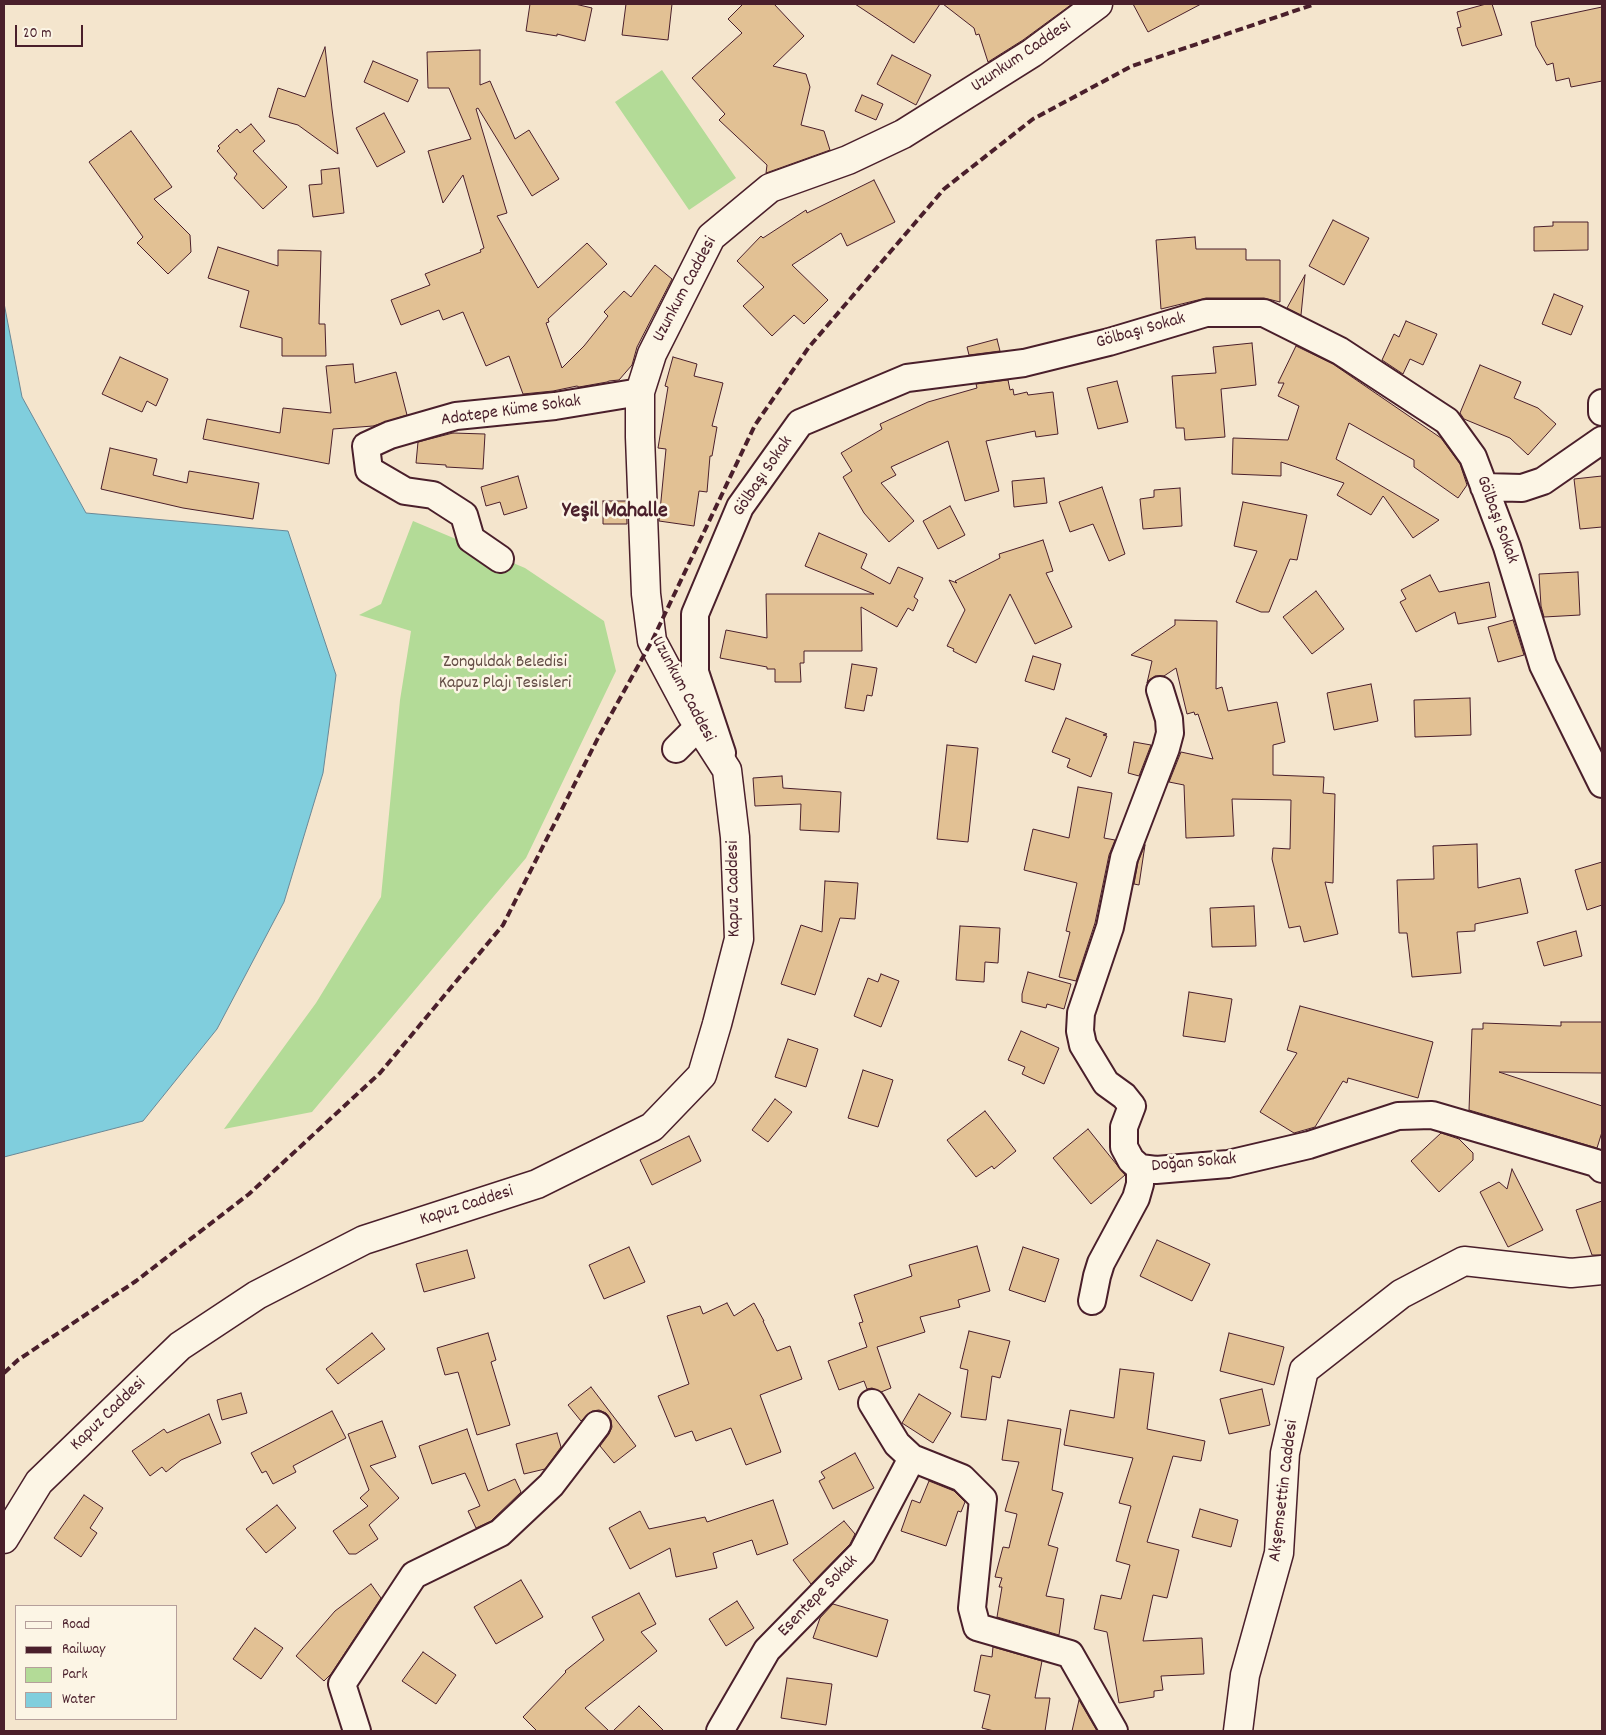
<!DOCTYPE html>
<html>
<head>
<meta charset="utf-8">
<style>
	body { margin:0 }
	#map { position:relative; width:1606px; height:1735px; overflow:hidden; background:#f4e5cd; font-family:Dekko,sans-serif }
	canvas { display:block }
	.frame { position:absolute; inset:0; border:5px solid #4a1f2b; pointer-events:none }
	.legend { position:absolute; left:15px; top:1605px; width:162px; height:115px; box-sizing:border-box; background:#fcf5e5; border:1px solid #b59f9b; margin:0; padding:6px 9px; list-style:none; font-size:15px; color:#4a1f2b }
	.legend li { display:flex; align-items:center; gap:10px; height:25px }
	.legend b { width:25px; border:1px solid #b59f9b }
	.scale { position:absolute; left:15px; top:25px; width:68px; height:22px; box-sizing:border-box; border:2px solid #4a1f2b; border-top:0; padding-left:6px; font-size:15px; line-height:18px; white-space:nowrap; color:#4a1f2b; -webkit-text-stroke:4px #fcf5e5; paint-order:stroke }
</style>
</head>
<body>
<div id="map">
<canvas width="1606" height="1735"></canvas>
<div class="frame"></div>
<ul class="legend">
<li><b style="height:6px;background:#fcf5e5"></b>Road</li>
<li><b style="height:6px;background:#4a1f2b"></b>Railway</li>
<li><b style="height:14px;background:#b3db97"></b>Park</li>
<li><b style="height:14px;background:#80cedd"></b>Water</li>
</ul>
<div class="scale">20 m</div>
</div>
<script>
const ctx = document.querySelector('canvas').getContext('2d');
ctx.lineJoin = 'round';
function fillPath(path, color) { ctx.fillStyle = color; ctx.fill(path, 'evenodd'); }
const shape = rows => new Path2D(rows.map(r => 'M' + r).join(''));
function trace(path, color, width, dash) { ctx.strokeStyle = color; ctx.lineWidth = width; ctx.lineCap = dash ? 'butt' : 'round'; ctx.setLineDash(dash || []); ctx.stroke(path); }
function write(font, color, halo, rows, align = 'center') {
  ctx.font = font + ' Dekko,sans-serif'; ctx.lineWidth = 5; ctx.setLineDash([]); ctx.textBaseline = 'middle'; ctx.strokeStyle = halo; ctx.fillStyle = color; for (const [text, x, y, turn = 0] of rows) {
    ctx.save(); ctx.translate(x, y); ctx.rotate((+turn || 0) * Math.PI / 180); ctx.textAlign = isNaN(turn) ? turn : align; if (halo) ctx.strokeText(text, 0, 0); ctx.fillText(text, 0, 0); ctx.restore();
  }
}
fillPath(shape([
	[662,70,736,178,689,210,615,102],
	[413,521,525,568,604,621,616,671,526,858,312,1112,224,1129,316,1003,381,897,400,700,411,631,359,615,381,604]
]), '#b3db97');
const water = shape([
	[4,303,22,397,86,513,288,531,336,675,323,773,284,902,217,1029,143,1121,4,1157,4,303]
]);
fillPath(water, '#80cedd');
trace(water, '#6a8896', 1);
const building = shape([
	[530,4,575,4,592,8,585,41,557,34,557,36,526,31,530,4],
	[626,4,672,4,668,40,622,35,626,4],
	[743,4,774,4,804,36,773,66,806,74,810,87,801,125,824,131,830,150,766,173,767,165,719,120,725,114,692,78,742,33,728,19,743,4],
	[855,4,940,4,914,43,855,4],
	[943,4,1072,4,1023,40,988,62,979,34,976,35,974,28,943,4],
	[1133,4,1201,4,1148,32,1133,4],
	[1486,4,1492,4,1502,35,1462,46,1457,28,1461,27,1457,12,1486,4],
	[1602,7,1602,81,1571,87,1569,78,1556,81,1553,63,1547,65,1536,46,1531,22,1602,7],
	[325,47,332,109,338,154,298,125,269,117,278,88,305,97,325,47],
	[480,50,480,85,490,81,515,139,529,130,559,179,532,196,478,108,476,109,507,213,497,216,538,288,587,243,607,264,548,319,549,322,546,323,562,368,584,346,608,316,604,312,624,291,631,297,655,265,672,279,637,347,632,365,619,380,609,381,607,382,579,387,577,386,553,391,523,394,509,356,486,366,463,312,443,320,439,310,401,325,391,300,430,285,425,274,481,252,480,250,484,248,463,175,443,203,428,151,471,139,449,88,428,88,427,52,480,50],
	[892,55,931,75,916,105,877,84,892,55],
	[373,61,418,80,408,102,364,82,373,61],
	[862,95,883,104,876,120,855,111,862,95],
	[384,113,405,152,377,167,356,128,384,113],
	[251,124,265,141,253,151,287,187,263,209,234,178,237,174,217,151,220,148,218,146,237,129,240,133,251,124],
	[131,131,172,187,154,199,190,235,191,252,168,274,137,243,143,237,89,162,131,131],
	[339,168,344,213,313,217,309,185,322,184,321,170,339,168],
	[874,180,895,222,847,246,841,233,792,265,828,300,804,324,794,315,772,336,743,306,764,287,737,261,761,236,763,238,806,210,807,213,874,180],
	[1333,220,1369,238,1344,285,1309,266,1333,220],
	[1553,222,1588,222,1588,250,1534,251,1534,227,1553,226,1553,222],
	[1195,237,1196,249,1246,249,1246,260,1280,260,1280,302,1264,298,1206,298,1161,309,1156,240,1195,237],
	[218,247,278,266,278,250,321,251,319,324,325,324,326,356,282,356,282,338,240,327,249,291,208,278,218,247],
	[1305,275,1301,315,1287,308,1305,275],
	[1554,294,1583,306,1571,335,1542,324,1554,294],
	[1406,321,1437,334,1423,365,1410,359,1403,374,1382,360,1394,334,1399,337,1406,321],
	[997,339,1000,351,969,355,967,347,997,339],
	[1252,343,1256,385,1221,389,1225,437,1185,440,1184,428,1176,428,1172,376,1216,373,1213,347,1252,343],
	[1296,346,1333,364,1441,438,1460,464,1467,485,1458,498,1414,467,1414,460,1349,423,1336,459,1439,520,1413,538,1384,497,1383,496,1371,515,1337,495,1344,483,1281,462,1281,476,1232,474,1233,438,1288,440,1299,406,1278,396,1284,383,1278,383,1296,346],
	[120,357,168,379,156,406,147,401,142,412,102,394,120,357],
	[673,357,697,364,694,376,723,383,712,426,717,427,712,456,710,456,707,492,699,491,694,526,659,521,666,449,658,448,668,387,665,386,673,357],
	[353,364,355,383,396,372,407,415,373,426,333,429,329,464,203,439,207,419,280,433,283,408,331,413,326,366,353,364],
	[1480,365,1521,382,1514,398,1538,408,1556,424,1528,455,1510,438,1464,419,1460,413,1480,365],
	[1008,380,1010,390,1013,389,1014,395,1027,392,1028,395,1053,392,1058,434,1036,437,1035,431,986,441,999,491,965,501,948,441,891,467,896,475,881,483,914,521,889,542,864,513,843,477,852,471,841,453,882,429,880,424,928,402,977,388,976,384,1008,380],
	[1117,381,1128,422,1098,429,1087,388,1117,381],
	[453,433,485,434,483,469,446,467,446,465,416,463,418,442,453,433],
	[110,448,157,459,153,475,187,483,189,471,259,483,253,519,183,508,101,489,110,448],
	[518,476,527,508,504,515,500,502,486,506,481,487,518,476],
	[1602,476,1602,527,1580,529,1574,479,1602,476],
	[1044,478,1047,503,1014,507,1012,481,1044,478],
	[1102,487,1125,554,1109,561,1093,524,1070,532,1059,502,1102,487],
	[1180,488,1182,526,1143,529,1140,499,1154,497,1154,490,1180,488],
	[603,501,626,501,627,524,603,524,603,501],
	[1243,502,1307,515,1297,560,1290,559,1269,612,1261,612,1236,602,1257,551,1234,546,1243,502],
	[950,506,965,535,938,549,923,521,950,506],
	[819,533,867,554,861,568,890,584,898,567,923,578,914,597,918,600,913,611,908,608,897,627,861,607,862,651,804,651,804,663,800,663,801,682,775,682,775,669,767,669,767,667,720,658,726,630,767,638,766,594,874,594,805,566,819,533],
	[1043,540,1053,571,1046,573,1072,627,1035,644,1010,594,976,663,953,651,954,649,947,646,965,610,949,580,957,583,955,581,1000,558,999,554,1043,540],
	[1578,572,1580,615,1544,617,1541,606,1539,574,1578,572],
	[1430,575,1439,592,1489,582,1496,617,1458,624,1455,612,1416,632,1400,602,1406,599,1401,590,1430,575],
	[1316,591,1344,629,1312,654,1283,617,1316,591],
	[1175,620,1217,621,1216,689,1222,687,1228,711,1277,702,1285,742,1273,745,1273,775,1324,777,1323,793,1335,794,1333,883,1325,882,1338,934,1304,942,1300,926,1289,928,1272,859,1273,848,1290,849,1291,800,1232,799,1234,836,1186,838,1184,785,1169,782,1181,752,1213,759,1198,714,1195,715,1194,712,1187,714,1176,668,1164,676,1155,676,1149,680,1147,683,1152,661,1131,655,1175,625,1175,620],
	[1513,620,1524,655,1498,662,1488,627,1513,620],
	[1033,656,1061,664,1054,690,1025,681,1033,656],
	[852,664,877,668,872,696,867,695,864,711,845,708,852,664],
	[1371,684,1378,721,1334,730,1327,693,1371,684],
	[1470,698,1471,735,1415,737,1414,700,1470,698],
	[1066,718,1107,734,1103,735,1107,736,1091,777,1067,767,1070,759,1052,752,1066,718],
	[1134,742,1151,745,1139,776,1128,773,1134,742],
	[947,745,978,748,968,842,937,839,947,745],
	[782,776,783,788,841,792,839,832,800,830,801,804,755,806,753,778,782,776],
	[1078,787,1112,793,1104,838,1115,840,1109,855,1095,923,1076,981,1059,977,1070,932,1066,931,1077,883,1024,870,1033,829,1069,838,1078,787],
	[1477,844,1478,888,1520,878,1528,913,1475,924,1475,931,1457,932,1461,973,1412,977,1407,933,1399,933,1397,880,1434,879,1433,846,1477,844],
	[1145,845,1139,885,1134,884,1138,862,1145,845],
	[1602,862,1602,905,1587,910,1575,870,1602,862],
	[825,881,858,883,855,919,840,918,815,995,781,984,801,925,822,932,825,881],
	[1254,906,1256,946,1212,947,1210,908,1254,906],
	[960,926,1000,928,998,963,985,962,984,982,956,980,960,926],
	[1576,931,1582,956,1544,966,1537,942,1576,931],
	[1028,972,1071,984,1064,1009,1047,1004,1046,1008,1022,1002,1022,994,1028,972],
	[881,974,899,981,881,1027,854,1016,868,978,878,982,881,974],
	[1189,992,1232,999,1225,1042,1183,1036,1189,992],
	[1300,1006,1433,1042,1418,1098,1348,1078,1347,1083,1343,1081,1315,1127,1294,1133,1260,1112,1297,1053,1287,1050,1300,1006],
	[1561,1022,1602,1022,1602,1073,1499,1072,1602,1106,1602,1132,1597,1148,1469,1110,1472,1029,1483,1029,1483,1023,1561,1026,1561,1022],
	[1021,1031,1059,1048,1044,1084,1022,1074,1025,1067,1008,1060,1021,1031],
	[788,1039,818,1049,806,1087,775,1077,788,1039],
	[863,1070,893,1080,878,1127,848,1118,863,1070],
	[775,1099,792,1112,768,1142,752,1130,775,1099],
	[985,1111,1016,1151,994,1169,992,1166,976,1177,947,1140,985,1111],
	[1088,1129,1125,1175,1091,1204,1053,1158,1088,1129],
	[1441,1133,1459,1139,1473,1153,1473,1160,1439,1192,1411,1161,1441,1133],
	[689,1136,701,1161,652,1185,640,1160,689,1136],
	[1512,1169,1543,1230,1508,1247,1480,1192,1499,1182,1507,1189,1512,1169],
	[1602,1201,1602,1255,1592,1255,1576,1210,1602,1201],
	[1157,1240,1210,1264,1192,1301,1140,1276,1157,1240],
	[977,1246,990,1291,958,1300,960,1307,920,1317,925,1332,877,1347,891,1388,881,1392,872,1388,867,1389,864,1381,839,1390,828,1361,867,1347,859,1323,863,1322,854,1295,912,1276,909,1265,977,1246],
	[629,1247,645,1282,604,1299,589,1265,629,1247],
	[1023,1247,1059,1259,1045,1302,1009,1290,1023,1247],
	[467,1250,475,1278,424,1292,416,1264,467,1250],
	[727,1303,734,1316,754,1303,764,1321,763,1321,777,1351,790,1346,802,1379,760,1395,781,1452,746,1465,731,1428,696,1441,692,1431,675,1437,658,1396,689,1384,667,1316,700,1306,703,1314,727,1303],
	[969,1331,1010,1341,1000,1378,992,1376,986,1420,961,1417,968,1370,960,1368,969,1331],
	[372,1333,385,1349,338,1384,326,1369,372,1333],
	[488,1333,496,1360,491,1362,510,1425,477,1435,458,1372,445,1375,437,1348,488,1333],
	[1229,1333,1284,1347,1274,1385,1220,1371,1229,1333],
	[1120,1369,1154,1373,1147,1429,1205,1441,1201,1461,1173,1456,1147,1542,1179,1550,1167,1598,1153,1595,1143,1641,1202,1638,1204,1674,1161,1676,1163,1690,1154,1691,1154,1697,1119,1703,1107,1632,1094,1629,1101,1595,1121,1599,1130,1565,1116,1561,1131,1506,1119,1503,1133,1458,1064,1445,1070,1410,1114,1418,1120,1369],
	[591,1387,636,1446,614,1463,600,1446,609,1434,612,1427,611,1420,606,1413,599,1410,592,1411,581,1421,568,1405,591,1387],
	[1262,1389,1270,1425,1229,1434,1220,1399,1262,1389],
	[241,1393,247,1413,222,1420,217,1400,241,1393],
	[919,1394,951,1413,933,1443,902,1423,919,1394],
	[332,1411,346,1438,293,1466,296,1472,273,1484,266,1471,262,1473,251,1453,332,1411],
	[209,1414,221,1443,181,1460,166,1472,162,1467,150,1476,132,1451,164,1429,167,1433,209,1414],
	[1008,1420,1061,1429,1052,1490,1063,1493,1048,1545,1058,1548,1046,1596,1064,1599,1059,1635,997,1617,1002,1587,999,1587,1002,1578,995,1577,1003,1547,1009,1548,1017,1514,1005,1511,1019,1462,1002,1460,1008,1420],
	[382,1421,396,1457,370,1466,399,1498,369,1525,378,1539,356,1554,349,1554,333,1531,368,1506,360,1498,369,1490,348,1434,382,1421],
	[467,1429,488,1491,515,1479,521,1492,491,1521,476,1528,468,1511,480,1506,465,1473,432,1484,419,1446,467,1429],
	[557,1433,561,1447,545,1469,524,1474,516,1444,557,1433],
	[855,1453,874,1488,833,1509,819,1481,825,1478,821,1472,855,1453],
	[929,1481,954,1491,965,1502,961,1512,958,1511,946,1546,901,1531,912,1500,920,1503,929,1481],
	[84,1495,103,1508,90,1528,97,1533,81,1557,54,1538,84,1495],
	[773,1500,788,1544,757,1555,752,1540,713,1553,717,1568,676,1577,670,1548,630,1569,609,1528,640,1511,649,1529,705,1517,707,1522,773,1500],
	[277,1505,296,1528,266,1553,246,1529,277,1505],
	[1200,1509,1238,1520,1231,1547,1192,1537,1200,1509],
	[844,1521,855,1534,850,1544,811,1584,793,1560,844,1521],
	[521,1580,543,1617,496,1644,474,1607,521,1580],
	[371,1584,381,1598,331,1674,324,1681,296,1656,335,1611,371,1584],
	[639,1593,656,1624,641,1632,657,1651,585,1708,609,1731,537,1731,523,1717,566,1672,565,1671,604,1640,592,1617,639,1593],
	[737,1601,754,1628,726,1646,709,1619,737,1601],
	[833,1604,888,1620,877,1657,813,1638,820,1618,833,1604],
	[255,1628,283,1648,261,1679,233,1659,255,1628],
	[993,1647,1042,1661,1035,1698,1050,1698,1045,1731,994,1731,982,1728,990,1695,974,1691,981,1655,992,1657,993,1647],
	[423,1652,456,1675,436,1704,402,1681,423,1652],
	[787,1678,832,1684,826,1725,781,1718,787,1678],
	[1079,1700,1097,1731,1072,1731,1079,1700],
	[639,1706,664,1731,613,1731,639,1706]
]);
fillPath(building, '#e2c194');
trace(building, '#4a1f2b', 1);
const minor = shape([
	[1602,403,1602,412],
	[1484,487,1522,488,1543,481,1602,440],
	[500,559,471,539,464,515,433,495,405,491,369,470,366,446,390,435,456,416,555,406,640,392],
	[1160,690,1169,719,1170,733,1166,748,1124,858,1110,927,1081,1013,1080,1031,1083,1045,1106,1083,1124,1096,1132,1106,1124,1127,1124,1147,1131,1160,1140,1168,1156,1170,1228,1164,1309,1145,1398,1116,1432,1115,1596,1163,1602,1169],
	[676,749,699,726],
	[722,753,695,672,695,614,740,507,800,423,907,378,1024,363,1109,342,1206,313,1264,313,1340,351,1447,421,1473,457,1507,547,1543,665,1602,784],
	[1092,1301,1097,1276,1101,1263,1136,1198,1140,1184,1140,1168],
	[872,1403,897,1444,912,1458,962,1478,983,1499,972,1608,977,1627,1070,1654,1114,1731],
	[357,1731,342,1684,414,1575,500,1533,551,1485,597,1425],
	[720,1731,767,1650,862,1553,912,1458]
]);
const tertiary = shape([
	[1238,1731,1245,1675,1279,1553,1285,1453,1304,1370,1401,1294,1464,1261,1571,1273,1602,1270]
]);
const secondary = shape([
	[4,1539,39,1482,180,1346,257,1295,364,1240,537,1184,652,1127,702,1075,717,1024,739,939,735,837,727,770,691,714,652,641,646,594,640,437,640,392,652,354,711,237,770,188,848,160,903,134,1032,53,1098,4]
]);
trace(minor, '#4a1f2b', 30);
trace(tertiary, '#4a1f2b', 31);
trace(secondary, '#4a1f2b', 31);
trace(minor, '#fcf5e5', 26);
trace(tertiary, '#fcf5e5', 28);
trace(secondary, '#fcf5e5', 28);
trace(shape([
	[4,1373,18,1360,136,1281,249,1194,380,1073,503,925,599,736,652,641,755,425,809,347,944,189,1033,119,1132,66,1315,4]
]), '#4a1f2b', 4, [8, 4]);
write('18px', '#4a1f2b', '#fcf5e5', [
	["Uzunkum Caddesi",1022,57,-34],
	["Uzunkum Caddesi",686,290,-62],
	["Gölbaşı Sokak",1141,332,-16],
	["Adatepe Küme Sokak",511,412,-8],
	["Gölbaşı Sokak",764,477,-56],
	["Gölbaşı Sokak",1496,520,70],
	["Uzunkum Caddesi",682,690,62],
	["Kapuz Caddesi",735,889,-91],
	["Doğan Sokak",1194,1164,-5],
	["Kapuz Caddesi",467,1207,-18],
	["Kapuz Caddesi",109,1415,-44],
	["Akşemsettin Caddesi",1285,1491,-83],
	["Esentepe Sokak",819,1597,-46]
]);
write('18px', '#644e46', '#fcf5e5', [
	["Zonguldak Beledisi",505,664],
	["Kapuz Plajı Tesisleri",505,685]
]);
write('bold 22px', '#4a1f2b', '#fcf5e5', [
	["Yeşil Mahalle",615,513]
]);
</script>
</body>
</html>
